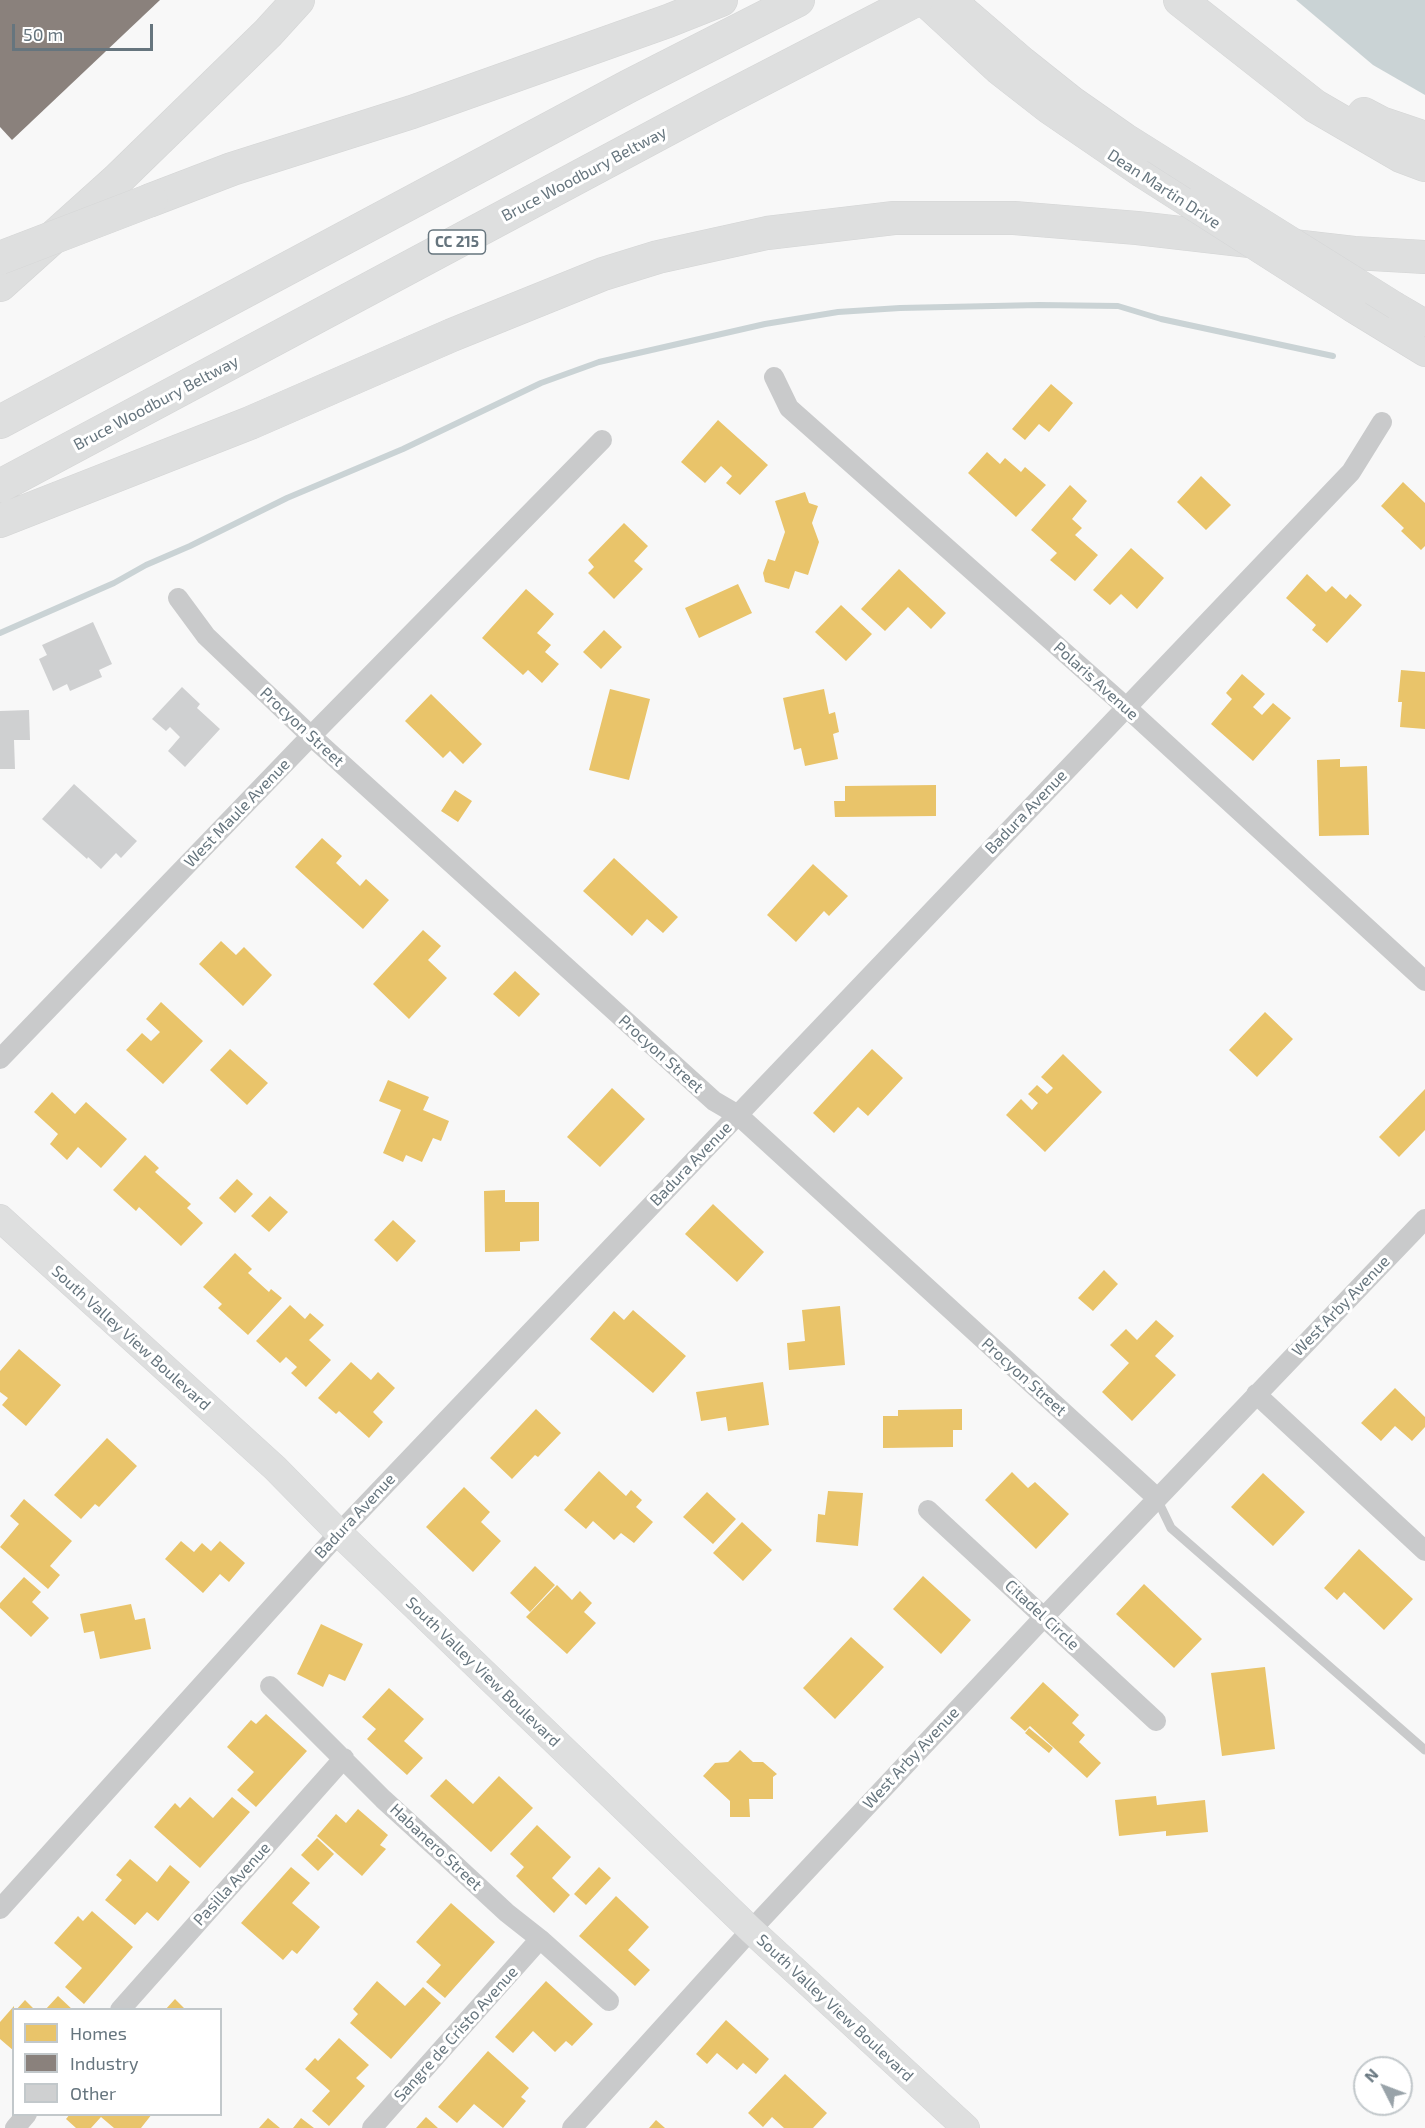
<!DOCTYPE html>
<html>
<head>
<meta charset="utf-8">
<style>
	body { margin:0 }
	#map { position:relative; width:1425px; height:2128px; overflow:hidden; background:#f8f8f8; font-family:"Exo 2",sans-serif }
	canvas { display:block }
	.legend { position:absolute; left:12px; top:2008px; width:210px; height:108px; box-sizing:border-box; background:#fff; border:2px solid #c2c8cb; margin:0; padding:8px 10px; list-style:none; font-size:18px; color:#66757e }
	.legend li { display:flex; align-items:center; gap:12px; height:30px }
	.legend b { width:30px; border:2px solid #c2c8cb }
	.north { position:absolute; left:1353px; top:2056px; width:60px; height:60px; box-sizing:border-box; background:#fff; border:2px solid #c2c8cb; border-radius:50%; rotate:312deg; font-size:16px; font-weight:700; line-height:24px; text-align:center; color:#66757e }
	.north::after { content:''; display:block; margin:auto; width:21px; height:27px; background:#99a3a9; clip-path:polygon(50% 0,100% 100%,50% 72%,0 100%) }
	.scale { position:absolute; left:12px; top:24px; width:141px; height:27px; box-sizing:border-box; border:3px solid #66757e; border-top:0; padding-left:8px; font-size:18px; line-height:21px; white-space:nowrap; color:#66757e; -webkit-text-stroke:4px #fff; paint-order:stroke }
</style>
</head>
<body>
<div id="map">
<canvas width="1425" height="2128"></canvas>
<ul class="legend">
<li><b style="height:16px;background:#e9c46a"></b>Homes</li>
<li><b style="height:16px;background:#8a817c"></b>Industry</li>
<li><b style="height:16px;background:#cfd0d1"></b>Other</li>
</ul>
<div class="north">N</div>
<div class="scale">50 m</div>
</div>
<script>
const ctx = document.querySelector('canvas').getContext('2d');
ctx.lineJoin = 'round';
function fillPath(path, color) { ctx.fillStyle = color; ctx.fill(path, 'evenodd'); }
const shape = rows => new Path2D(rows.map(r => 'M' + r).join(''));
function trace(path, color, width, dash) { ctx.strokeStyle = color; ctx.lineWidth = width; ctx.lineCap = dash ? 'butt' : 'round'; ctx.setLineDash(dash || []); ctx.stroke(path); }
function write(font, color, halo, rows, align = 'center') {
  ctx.font = font + ' "Exo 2",sans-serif'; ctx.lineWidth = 6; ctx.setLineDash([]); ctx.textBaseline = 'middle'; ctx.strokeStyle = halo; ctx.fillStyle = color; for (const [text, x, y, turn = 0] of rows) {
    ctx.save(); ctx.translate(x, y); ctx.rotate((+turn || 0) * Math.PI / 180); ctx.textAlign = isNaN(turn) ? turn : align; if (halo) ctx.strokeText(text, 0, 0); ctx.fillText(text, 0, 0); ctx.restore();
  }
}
fillPath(shape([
	[1296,0,1425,0,1425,95,1373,65]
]), '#cad3d5');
fillPath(shape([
	[1051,384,1073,403,1049,432,1039,424,1025,440,1012,429],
	[718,420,768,465,740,495,726,483,732,476,721,466,705,483,681,462],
	[987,452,1000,464,1005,458,1021,472,1025,467,1046,485,1016,517,968,473],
	[1201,476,1231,505,1206,530,1177,502],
	[1403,482,1425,503,1425,546,1421,550,1401,531,1404,528,1381,506],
	[1070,485,1087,501,1072,519,1082,528,1075,535,1098,555,1075,581,1050,560,1057,553,1031,530],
	[805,492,809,503,818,506,812,523,819,542,808,575,795,571,789,589,765,582,763,573,768,559,775,561,785,532,775,501],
	[624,523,648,546,634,561,643,569,614,599,588,573,594,567,588,560],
	[1131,548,1164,578,1137,609,1121,594,1110,605,1093,590],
	[899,569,946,613,931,629,908,607,885,631,861,609],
	[1307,574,1326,592,1332,586,1346,599,1350,594,1362,605,1327,643,1312,630,1316,625,1286,598],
	[738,584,752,613,699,638,685,608],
	[526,589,554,614,537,633,551,645,545,652,559,664,542,683,528,670,523,675,482,638],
	[841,605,872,634,846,661,815,632],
	[604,630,622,647,601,669,583,652],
	[1401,670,1425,672,1425,729,1400,727,1402,702,1398,702],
	[1242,674,1265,694,1253,707,1262,715,1273,703,1291,718,1253,761,1211,724,1232,699,1226,693],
	[610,689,650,699,629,780,589,770],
	[824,689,829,714,835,712,839,732,833,734,838,759,805,766,801,748,794,750,783,698],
	[431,694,482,744,463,764,450,751,443,758,405,721],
	[1340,759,1340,767,1367,766,1369,835,1319,836,1317,760],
	[936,785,936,816,835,817,834,801,845,801,845,786],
	[455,790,472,801,458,822,441,811],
	[322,838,342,856,336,863,360,886,366,879,389,900,363,929,295,867],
	[614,858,678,917,663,933,647,919,632,936,583,891],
	[813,864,848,896,829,916,824,911,796,942,767,915],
	[423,930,441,946,428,960,447,978,409,1019,373,984],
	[221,941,236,955,244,947,272,975,243,1006,199,964],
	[515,971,540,994,519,1017,493,994],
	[161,1002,203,1041,163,1084,126,1050,142,1033,151,1041,160,1032,146,1019],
	[1265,1012,1293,1039,1257,1077,1229,1050],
	[230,1049,268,1083,247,1105,210,1070],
	[872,1049,903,1078,868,1116,858,1107,834,1133,813,1113],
	[1063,1054,1102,1092,1045,1152,1006,1115,1021,1099,1032,1110,1038,1103,1028,1094,1037,1085,1047,1094,1053,1088,1041,1077],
	[388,1080,429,1097,423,1110,449,1121,441,1141,433,1138,422,1162,406,1155,403,1162,383,1153,401,1110,379,1101],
	[612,1088,645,1119,600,1167,567,1137],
	[1425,1089,1425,1130,1399,1157,1379,1137],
	[52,1092,75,1114,86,1102,127,1139,101,1168,78,1147,67,1160,50,1144,58,1134,34,1112],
	[145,1155,159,1168,155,1172,191,1204,187,1208,203,1223,181,1246,139,1207,136,1211,113,1190],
	[237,1179,253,1194,235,1213,219,1198],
	[505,1190,505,1202,539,1202,539,1241,520,1242,520,1251,485,1252,484,1191],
	[270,1196,288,1212,269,1232,251,1216],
	[713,1204,764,1252,737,1282,685,1234],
	[393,1220,416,1241,397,1262,374,1240],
	[235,1253,252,1269,248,1273,269,1292,271,1289,282,1298,248,1335,218,1308,222,1304,203,1287],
	[1104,1270,1118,1284,1093,1311,1078,1298],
	[290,1305,305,1319,310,1313,324,1325,309,1340,331,1360,306,1387,291,1373,297,1367,286,1357,280,1363,256,1341],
	[840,1306,845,1365,789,1370,787,1343,805,1341,802,1310],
	[633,1310,686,1356,653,1393,590,1339,614,1311,624,1320],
	[1156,1320,1174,1336,1155,1356,1176,1375,1132,1421,1102,1392,1129,1363,1110,1345,1126,1329,1137,1340],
	[19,1349,61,1385,26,1426,2,1405,8,1398,0,1392,0,1371],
	[351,1362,371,1380,378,1372,395,1388,373,1412,383,1422,369,1438,339,1411,336,1414,318,1398],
	[763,1382,769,1425,728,1431,726,1417,701,1421,696,1392],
	[1395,1388,1425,1417,1425,1427,1412,1441,1395,1426,1381,1441,1361,1423],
	[536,1409,561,1433,538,1457,535,1455,512,1479,490,1458],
	[962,1409,962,1430,953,1430,953,1447,883,1448,883,1416,898,1416,898,1410],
	[107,1438,137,1466,99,1507,95,1504,81,1519,54,1495],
	[599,1471,626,1496,631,1490,642,1500,636,1507,653,1522,634,1543,621,1533,614,1540,593,1521,586,1529,564,1510],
	[1012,1472,1028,1488,1035,1482,1069,1514,1036,1549,985,1500],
	[1263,1473,1305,1512,1273,1546,1231,1507],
	[464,1487,490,1512,481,1522,501,1541,473,1572,426,1527],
	[828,1491,863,1493,858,1546,816,1542,818,1514,825,1515],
	[707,1492,736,1519,713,1544,683,1517],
	[24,1499,72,1541,50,1566,60,1575,48,1589,0,1547,19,1524,10,1516],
	[742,1522,772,1550,743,1581,713,1553],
	[181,1541,194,1552,202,1543,211,1551,220,1541,245,1563,229,1582,220,1574,203,1593,165,1559],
	[1359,1549,1413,1599,1384,1630,1344,1592,1337,1600,1324,1588],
	[535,1566,555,1585,530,1612,510,1593],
	[923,1576,971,1620,941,1654,893,1609],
	[24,1577,41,1592,32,1602,49,1618,31,1637,0,1608,0,1603],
	[1144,1584,1202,1639,1174,1668,1116,1614],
	[557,1585,572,1600,580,1591,592,1603,584,1612,596,1623,567,1654,526,1617],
	[131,1604,135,1620,145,1618,151,1649,100,1659,94,1631,84,1633,80,1614],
	[321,1624,363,1644,345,1681,329,1674,323,1687,297,1674],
	[851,1637,884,1667,835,1719,803,1688],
	[1265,1667,1275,1749,1222,1756,1211,1673],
	[1043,1682,1079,1715,1072,1723,1085,1735,1079,1742,1101,1763,1087,1778,1030,1726,1025,1731,1010,1718],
	[389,1688,424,1719,404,1741,423,1758,407,1775,367,1739,376,1729,362,1717],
	[266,1714,307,1751,256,1807,237,1790,254,1772,227,1747,251,1720,256,1724],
	[1029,1728,1053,1748,1049,1753,1025,1733],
	[740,1750,753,1762,763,1762,777,1774,773,1777,773,1799,749,1799,750,1817,730,1817,730,1801,703,1776,715,1763,728,1762],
	[499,1776,533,1808,491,1852,430,1796,446,1779,473,1804],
	[1156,1796,1157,1805,1205,1800,1208,1832,1166,1836,1166,1831,1119,1836,1115,1800],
	[190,1797,213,1818,232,1797,250,1812,200,1868,154,1827,175,1803,180,1808],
	[358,1809,388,1835,380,1845,386,1849,362,1876,317,1836,336,1814,346,1823],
	[537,1825,571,1857,552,1878,570,1895,554,1913,516,1876,524,1867,510,1854],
	[317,1838,334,1854,318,1871,301,1855],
	[130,1859,157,1882,170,1865,190,1882,158,1921,147,1912,135,1925,105,1900,122,1880,116,1875],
	[291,1867,310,1883,292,1903,320,1927,297,1954,292,1950,283,1960,241,1923],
	[599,1867,611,1878,586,1905,574,1894],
	[616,1896,649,1927,628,1950,650,1970,635,1986,579,1936],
	[451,1903,495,1942,445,1998,426,1982,441,1965,416,1942],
	[92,1911,133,1947,84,2004,65,1987,82,1968,54,1943,78,1916,83,1921],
	[377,1981,405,2006,423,1987,441,2003,391,2059,350,2023,358,2014,353,2009],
	[546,1981,593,2024,572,2046,566,2041,555,2052,533,2031,513,2053,495,2037],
	[58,1996,73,2010,45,2010],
	[175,1999,186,2010,165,2010],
	[25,2000,35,2010,16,2010],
	[14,2006,14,2051,0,2039,0,2022],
	[726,2020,769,2059,756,2074,743,2063,737,2070,717,2053,707,2064,696,2054],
	[339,2038,369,2065,356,2078,365,2086,329,2126,312,2111,330,2091,305,2069,315,2058,318,2061],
	[488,2051,529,2088,521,2097,526,2101,503,2128,474,2104,457,2123,438,2107],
	[785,2074,827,2113,813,2128,784,2128,772,2117,763,2127,748,2113],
	[70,2114,152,2114,141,2128,114,2128,101,2117,91,2128,76,2128,66,2119],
	[426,2117,438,2128,416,2128],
	[268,2118,280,2128,259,2128],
	[301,2118,314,2128,293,2128],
	[656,2120,665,2128,649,2128]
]), '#e9c46a');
fillPath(shape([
	[0,0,160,0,12,140,0,127]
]), '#8a817c');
trace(shape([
	[0,633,114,583,146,565,190,546,287,498,403,449,541,383,599,362,765,324,838,312,900,308,1039,305,1118,306,1161,319,1333,356]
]), '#cad3d5', 6);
fillPath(shape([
	[93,622,112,664,99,670,102,677,70,691,67,684,53,691,39,659,47,655,42,645],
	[182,687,200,704,197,708,220,729,185,767,168,751,180,737,170,727,166,731,152,719],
	[29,710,30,740,14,740,15,769,0,769,0,711],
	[74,784,137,841,121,858,116,853,101,869,88,857,87,859,42,819]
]), '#cfd0d1');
const secondary = shape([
	[921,0,998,71,1048,110,1140,173],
	[953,0,1024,61,1073,100,1126,137,1204,186],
	[1396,306,1425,323],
	[1353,309,1425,353],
	[0,1218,275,1468,339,1533,751,1930,966,2128]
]);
const highway = shape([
	[1180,0,1315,106,1401,156,1425,165],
	[1364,114,1381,123,1425,138],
	[151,200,232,169,412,112,668,21,721,0],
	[0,285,117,180,268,33,298,0],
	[0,422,629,86,798,0],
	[0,486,711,106,916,0],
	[0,521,250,423,452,335,603,274,658,257,767,233,894,218,1014,218,1137,228,1354,253,1425,257]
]);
trace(secondary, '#d3d4d5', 28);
trace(highway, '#d4d5d5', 34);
trace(shape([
	[1157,1499,1171,1528,1425,1750]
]), '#c9cacb', 9);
trace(shape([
	[774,377,789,408,1126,707,1425,981],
	[178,598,206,636,311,736,714,1101,738,1115,1157,1498],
	[0,1059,311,736,602,440],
	[1256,1394,1425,1551],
	[928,1510,1156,1721],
	[270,1686,383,1799,441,1852,507,1913,540,1939,609,2001],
	[0,1909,339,1533,1351,472,1382,422],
	[120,2010,344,1758],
	[15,2128,27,2114],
	[372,2128,540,1939],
	[572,2128,751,1930,1044,1617,1425,1219]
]), '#c9cacb', 20);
trace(secondary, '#dedfdf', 27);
trace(highway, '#dedfdf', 33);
const secondaryBridge = shape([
	[1140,173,1353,309],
	[1204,186,1396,306]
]);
const highwayBridge = shape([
	[0,258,151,200]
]);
trace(secondaryBridge, '#d3d4d5', 28, []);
trace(highwayBridge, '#d4d5d5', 34, []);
trace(secondaryBridge, '#dedfdf', 27);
trace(highwayBridge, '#dedfdf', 33);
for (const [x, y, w] of [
	[457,242,57]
]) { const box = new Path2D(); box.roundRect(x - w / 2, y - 12, w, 24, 4.5); ctx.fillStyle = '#fff'; ctx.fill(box); trace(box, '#66757e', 1.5); }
write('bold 15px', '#66757e', null, [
	["CC 215",457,242]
]);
write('16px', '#66757e', '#fff', [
	["Bruce Woodbury Beltway",584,174,-28],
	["Dean Martin Drive",1164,189,33],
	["Bruce Woodbury Beltway",156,403,-28],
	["Polaris Avenue",1096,681,42],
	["Procyon Street",302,727,43],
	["Badura Avenue",1026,812,-46],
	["West Maule Avenue",237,813,-46],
	["Procyon Street",661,1054,42],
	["Badura Avenue",691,1164,-46],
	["West Arby Avenue",1341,1306,-46],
	["South Valley View Boulevard",131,1338,42],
	["Procyon Street",1024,1377,42],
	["Badura Avenue",355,1516,-47],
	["Citadel Circle",1042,1615,43],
	["South Valley View Boulevard",483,1672,44],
	["West Arby Avenue",911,1758,-47],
	["Habanero Street",436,1847,43],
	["Pasilla Avenue",232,1884,-48],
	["South Valley View Boulevard",835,2008,43],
	["Sangre de Cristo Avenue",456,2034,-48]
]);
</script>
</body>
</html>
